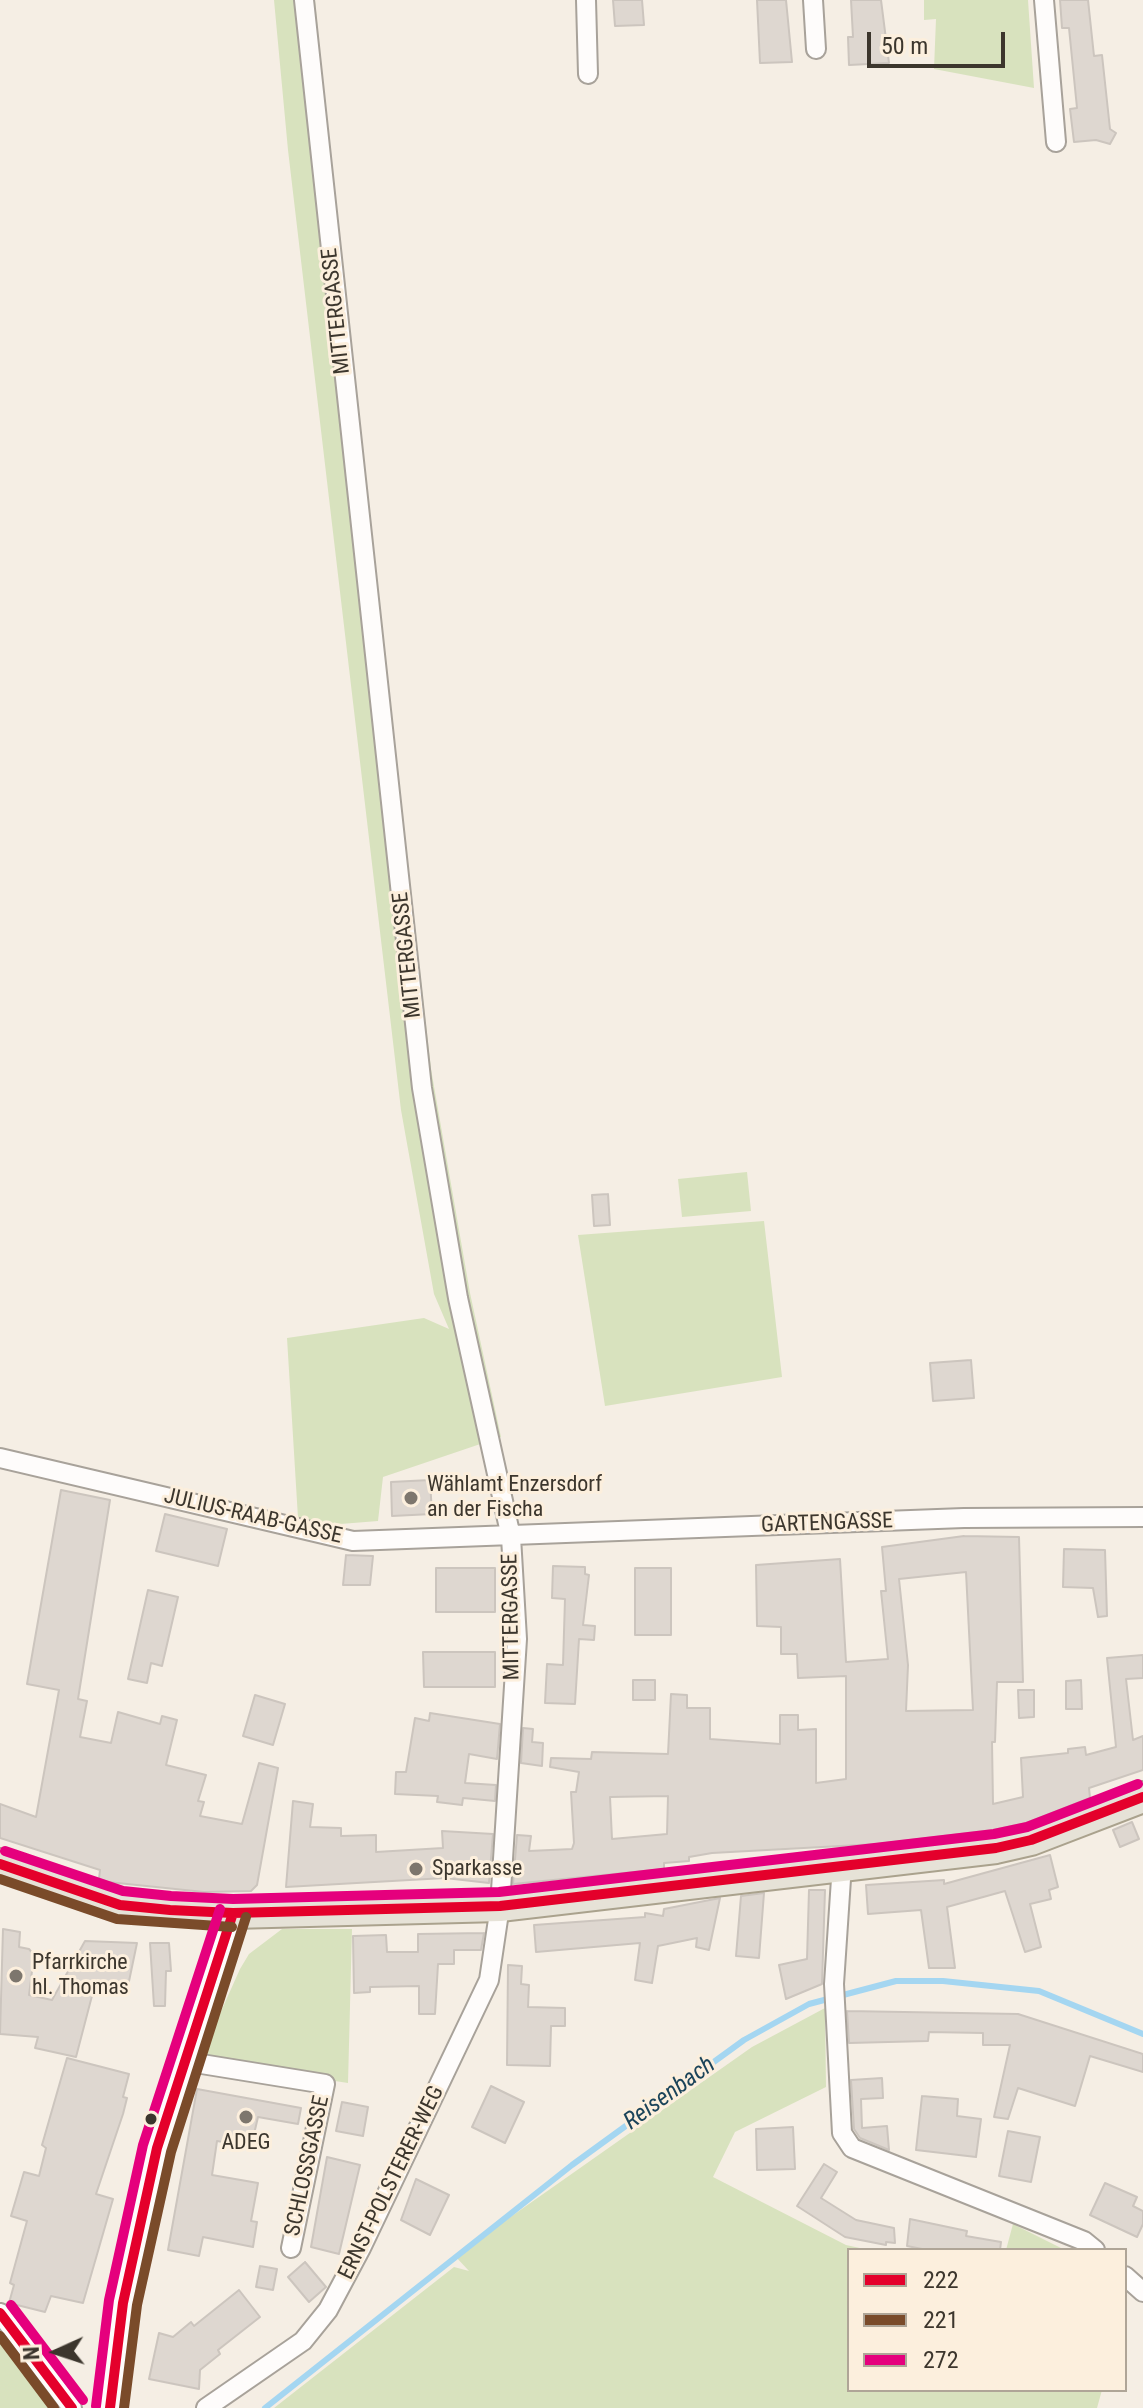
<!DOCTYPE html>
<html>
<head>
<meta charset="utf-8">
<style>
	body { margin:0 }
	#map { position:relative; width:1143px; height:2408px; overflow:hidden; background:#f5eee4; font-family:"Roboto Condensed",sans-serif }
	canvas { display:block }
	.legend { position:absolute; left:847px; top:2248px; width:280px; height:144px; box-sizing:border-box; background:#fcefdd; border:2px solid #afa597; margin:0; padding:10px 14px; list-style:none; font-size:24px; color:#3c362d }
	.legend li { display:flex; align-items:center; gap:16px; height:40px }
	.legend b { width:40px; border:2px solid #afa597 }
	.north { position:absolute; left:16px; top:2312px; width:80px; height:80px; -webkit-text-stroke:6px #fcefdd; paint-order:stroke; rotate:267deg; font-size:22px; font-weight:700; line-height:32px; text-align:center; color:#3c362d }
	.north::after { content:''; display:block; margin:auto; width:28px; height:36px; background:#3c362d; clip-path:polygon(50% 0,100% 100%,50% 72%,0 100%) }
	.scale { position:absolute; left:867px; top:32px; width:138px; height:36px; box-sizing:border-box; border:4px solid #3c362d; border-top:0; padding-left:10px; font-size:24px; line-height:28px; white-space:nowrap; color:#3c362d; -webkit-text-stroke:6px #fcefdd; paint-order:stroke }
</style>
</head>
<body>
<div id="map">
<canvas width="1143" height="2408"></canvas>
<ul class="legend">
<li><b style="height:10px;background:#e4002b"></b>222</li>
<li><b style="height:10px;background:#7a4b2a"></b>221</li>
<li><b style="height:10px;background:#e5007d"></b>272</li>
</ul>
<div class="north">N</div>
<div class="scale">50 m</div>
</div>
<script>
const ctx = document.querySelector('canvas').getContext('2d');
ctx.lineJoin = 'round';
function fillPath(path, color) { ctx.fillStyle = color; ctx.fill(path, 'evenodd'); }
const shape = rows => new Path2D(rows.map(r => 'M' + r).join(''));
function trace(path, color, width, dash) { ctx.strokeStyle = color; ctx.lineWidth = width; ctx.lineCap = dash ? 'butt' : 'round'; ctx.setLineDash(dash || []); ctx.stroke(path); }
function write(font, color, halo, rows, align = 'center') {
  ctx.font = font + ' "Roboto Condensed",sans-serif'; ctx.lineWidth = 6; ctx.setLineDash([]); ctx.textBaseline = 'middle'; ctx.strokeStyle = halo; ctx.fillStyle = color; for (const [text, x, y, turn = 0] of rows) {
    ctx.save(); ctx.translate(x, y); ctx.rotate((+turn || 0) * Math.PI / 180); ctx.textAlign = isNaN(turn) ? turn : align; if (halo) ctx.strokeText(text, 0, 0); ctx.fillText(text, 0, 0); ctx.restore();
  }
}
fillPath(shape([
	[274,0,315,0,341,274,431,1069,470,1293,501,1437,383,1477,378,1521,328,1525,298,1518,287,1338,424,1318,449,1329,434,1294,401,1110,288,150],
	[924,0,1028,0,1034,88,934,69,936,19,924,20],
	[747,1172,751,1211,682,1217,678,1179],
	[764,1221,782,1377,605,1406,578,1235],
	[282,1929,352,1929,348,2083,205,2061,214,2027,240,1969,249,1954],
	[825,2008,826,2087,735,2132,713,2177,846,2245,869,2250,849,2250,849,2390,1102,2390,1097,2408,274,2408,454,2267,469,2271,455,2256,752,2047],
	[1013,2224,1065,2250,1006,2250],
	[0,2331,61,2408,0,2408]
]), '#d8e2be');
trace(shape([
	[0,2334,28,2363,57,2408],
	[265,2408,572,2165,744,2040,809,2004,896,1981,943,1981,1039,1991,1143,2034]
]), '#a4d6f1', 6);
const building = shape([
	[613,0,642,0,644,25,615,26,613,0],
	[757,0,786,0,792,62,760,63,757,0],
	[851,0,881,0,889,63,849,65,848,37,853,37,851,0],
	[1060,0,1088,0,1094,56,1102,55,1110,129,1116,133,1110,144,1096,140,1074,142,1070,109,1077,108,1069,28,1062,28,1060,0],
	[608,1194,610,1225,594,1226,592,1195,608,1194],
	[971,1360,974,1398,933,1401,930,1363,971,1360],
	[430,1480,432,1514,392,1516,391,1482,430,1480],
	[61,1490,110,1500,78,1699,87,1701,80,1737,111,1743,118,1712,160,1724,162,1716,177,1720,166,1765,206,1775,198,1801,204,1802,200,1816,242,1824,259,1763,278,1768,257,1885,251,1891,204,1892,108,1882,99,1879,100,1870,0,1838,0,1804,36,1817,59,1690,27,1684,61,1490],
	[165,1514,227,1529,218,1566,156,1551,165,1514],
	[964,1536,1019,1537,1023,1682,997,1682,995,1742,992,1742,993,1804,1023,1797,1021,1758,1068,1753,1068,1749,1085,1747,1086,1755,1116,1747,1107,1658,1143,1655,1143,1678,1126,1679,1133,1740,1143,1736,1143,1770,1089,1788,1090,1798,1026,1823,993,1830,877,1844,712,1853,689,1857,689,1861,664,1863,664,1869,513,1884,517,1835,531,1836,529,1851,572,1849,574,1843,571,1792,576,1792,579,1772,550,1767,551,1758,591,1759,592,1752,668,1754,671,1694,687,1695,687,1708,710,1708,710,1739,780,1744,780,1715,798,1715,798,1730,816,1729,816,1783,846,1779,846,1676,798,1678,797,1654,781,1654,781,1627,757,1626,756,1565,840,1559,846,1662,888,1659,881,1591,886,1591,882,1547,964,1536],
	[966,1572,973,1710,906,1711,908,1665,899,1579,966,1572],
	[668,1796,667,1834,612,1839,610,1797,668,1796],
	[1064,1549,1105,1550,1107,1616,1098,1617,1093,1588,1063,1587,1064,1549],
	[346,1555,373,1556,370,1585,343,1585,346,1555],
	[553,1566,585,1567,585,1574,589,1575,583,1625,595,1626,594,1640,579,1639,575,1704,545,1703,547,1664,563,1665,565,1599,552,1598,553,1566],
	[436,1568,495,1568,495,1612,436,1612,436,1568],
	[635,1568,671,1568,671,1635,635,1635,635,1568],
	[148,1590,178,1597,162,1666,151,1663,147,1683,128,1679,148,1590],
	[423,1652,495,1652,495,1687,424,1687,423,1652],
	[633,1680,655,1680,655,1700,633,1700,633,1680],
	[1081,1680,1082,1709,1066,1709,1066,1681,1081,1680],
	[1018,1690,1034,1690,1034,1717,1019,1718,1018,1690],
	[255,1695,285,1704,273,1745,243,1736,255,1695],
	[430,1713,500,1724,497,1759,469,1754,465,1783,496,1785,495,1801,463,1798,462,1805,437,1802,438,1796,395,1794,396,1772,406,1772,415,1718,429,1721,430,1713],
	[523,1728,533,1729,532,1742,543,1743,542,1766,521,1763,523,1728],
	[293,1801,313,1804,310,1827,341,1828,341,1836,376,1835,376,1852,443,1848,442,1831,493,1834,489,1883,445,1878,286,1887,293,1801],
	[1132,1822,1139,1839,1120,1847,1113,1830,1132,1822],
	[1050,1855,1058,1887,1049,1890,1051,1899,1030,1904,1041,1947,1025,1952,1005,1891,947,1907,955,1968,929,1968,921,1910,868,1914,866,1885,944,1880,944,1884,1050,1855],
	[809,1890,825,1890,822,1984,786,1999,779,1965,807,1959,809,1890],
	[764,1893,759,1958,736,1956,741,1896,764,1893],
	[720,1898,709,1950,696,1947,697,1938,658,1946,652,1983,635,1980,640,1943,536,1952,534,1925,645,1917,645,1913,663,1916,664,1909,720,1898],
	[3,1929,20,1932,19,1947,29,1949,34,1955,29,1995,52,2000,85,1941,137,1943,128,1986,107,1988,103,1995,93,1992,76,2057,35,2048,38,2037,0,2034,3,1929],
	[484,1933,481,1950,454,1950,454,1964,438,1964,435,2014,419,2014,419,1986,370,1987,370,1992,354,1993,353,1936,386,1935,387,1952,418,1952,418,1934,484,1933],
	[150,1943,169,1943,171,1971,166,1971,165,2006,154,2006,150,1943],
	[508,1965,522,1966,521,1984,529,1985,528,2007,565,2008,565,2026,551,2026,550,2066,507,2065,508,1965],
	[847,2011,1018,2014,1143,2054,1143,2072,1090,2056,1075,2106,1018,2088,1008,2119,994,2117,1010,2045,983,2045,983,2033,929,2032,928,2041,849,2043,847,2011],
	[67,2058,129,2074,123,2097,127,2098,123,2114,96,2194,113,2199,83,2303,51,2296,45,2312,9,2303,14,2285,10,2283,27,2221,11,2216,24,2172,39,2176,46,2148,42,2145,67,2058],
	[882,2078,883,2098,861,2099,862,2128,887,2126,889,2150,860,2138,854,2129,851,2080,882,2078],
	[491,2086,524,2102,505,2143,472,2127,491,2086],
	[197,2089,301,2108,298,2124,258,2117,251,2147,217,2141,212,2175,258,2183,251,2221,257,2222,253,2247,203,2237,199,2256,168,2250,197,2089],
	[922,2096,958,2099,957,2116,981,2119,976,2157,916,2150,922,2096],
	[342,2102,368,2107,363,2136,336,2131,342,2102],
	[793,2127,795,2169,757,2170,756,2129,793,2127],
	[1008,2131,1040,2137,1031,2182,999,2176,1008,2131],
	[327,2157,360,2165,339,2254,311,2247,327,2157],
	[824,2164,837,2172,821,2198,856,2220,894,2228,895,2243,886,2242,886,2245,845,2237,797,2206,824,2164],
	[416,2179,449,2195,430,2235,401,2220,416,2179],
	[1105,2183,1137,2197,1133,2206,1143,2211,1143,2224,1137,2237,1090,2215,1105,2183],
	[910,2219,967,2231,966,2236,1001,2242,1000,2250,927,2250,907,2246,910,2219],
	[305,2262,326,2287,309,2302,288,2277,305,2262],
	[260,2266,277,2269,273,2290,256,2287,260,2266],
	[239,2290,260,2317,218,2350,220,2354,200,2370,199,2389,149,2379,159,2333,173,2337,191,2322,194,2326,239,2290]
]);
fillPath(building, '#ded7d0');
trace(building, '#ccc5be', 2);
const minor = shape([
	[586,0,588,74],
	[813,0,816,49],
	[1044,0,1056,142],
	[0,1458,353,1541,964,1518,1143,1517],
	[842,1864,834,1984,842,2133,852,2148,1084,2241,1095,2250],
	[183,2061,325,2084,291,2248],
	[1125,2276,1143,2292],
	[0,2313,72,2408],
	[206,2408,303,2341,328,2310,361,2248,489,1980,500,1906,517,1639,511,1537,458,1298,422,1088,304,0]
]);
const tertiary = shape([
	[110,2408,123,2303,157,2148,233,1913]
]);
const primary = shape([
	[0,1864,120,1905,170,1910,233,1913,500,1906,996,1848,1031,1840,1143,1797]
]);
trace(minor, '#a8a29a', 22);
trace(tertiary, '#a8a29a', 28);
trace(primary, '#aaa28d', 34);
trace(minor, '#fefcfb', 18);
trace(tertiary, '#fefcfb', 24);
trace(primary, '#e6e2d7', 30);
trace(shape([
	[0,1864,120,1905,170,1910,233,1913,500,1906,996,1848,1031,1840,1143,1797],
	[0,2313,72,2408],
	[110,2408,123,2303,157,2148,233,1913]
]), '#e4002b', 10);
trace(shape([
	[0,1879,117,1919,232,1927],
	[0,2336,54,2408],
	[124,2408,137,2305,171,2152,246,1917]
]), '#7a4b2a', 10);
trace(shape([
	[5,1851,123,1891,171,1896,233,1899,499,1892,994,1834,1027,1827,1138,1784],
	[11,2305,83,2400],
	[96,2406,109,2300,143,2145,220,1909]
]), '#e5007d', 10);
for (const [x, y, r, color] of [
	[411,1498,8,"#7d766d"],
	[416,1869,8,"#7d766d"],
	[16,1976,8,"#7d766d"],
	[246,2117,8,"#7d766d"],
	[151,2119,7,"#3c362d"]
]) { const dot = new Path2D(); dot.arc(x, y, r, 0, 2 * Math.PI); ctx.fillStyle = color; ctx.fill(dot); trace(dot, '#fcefdd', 3); }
write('22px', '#3c362d', '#fcefdd', [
	["MITTERGASSE",337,311,-96],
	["MITTERGASSE",408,955,-96],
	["JULIUS-RAAB-GASSE",253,1517,13],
	["GARTENGASSE",827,1524,-2],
	["MITTERGASSE",512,1617,-91],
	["SCHLOSSGASSE",308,2166,-78],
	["ERNST-POLSTERER-WEG",392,2183,-64]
]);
write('22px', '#3c362d', '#fcefdd', [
	["Wählamt Enzersdorf",427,1485],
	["an der Fischa",427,1510],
	["Sparkasse",432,1869],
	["Pfarrkirche",32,1963],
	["hl. Thomas",32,1988],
	["ADEG",246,2143,"center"]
], 'left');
write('italic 24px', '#1b445a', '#fcefdd', [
	["Reisenbach",670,2094,-36]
]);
</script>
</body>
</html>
